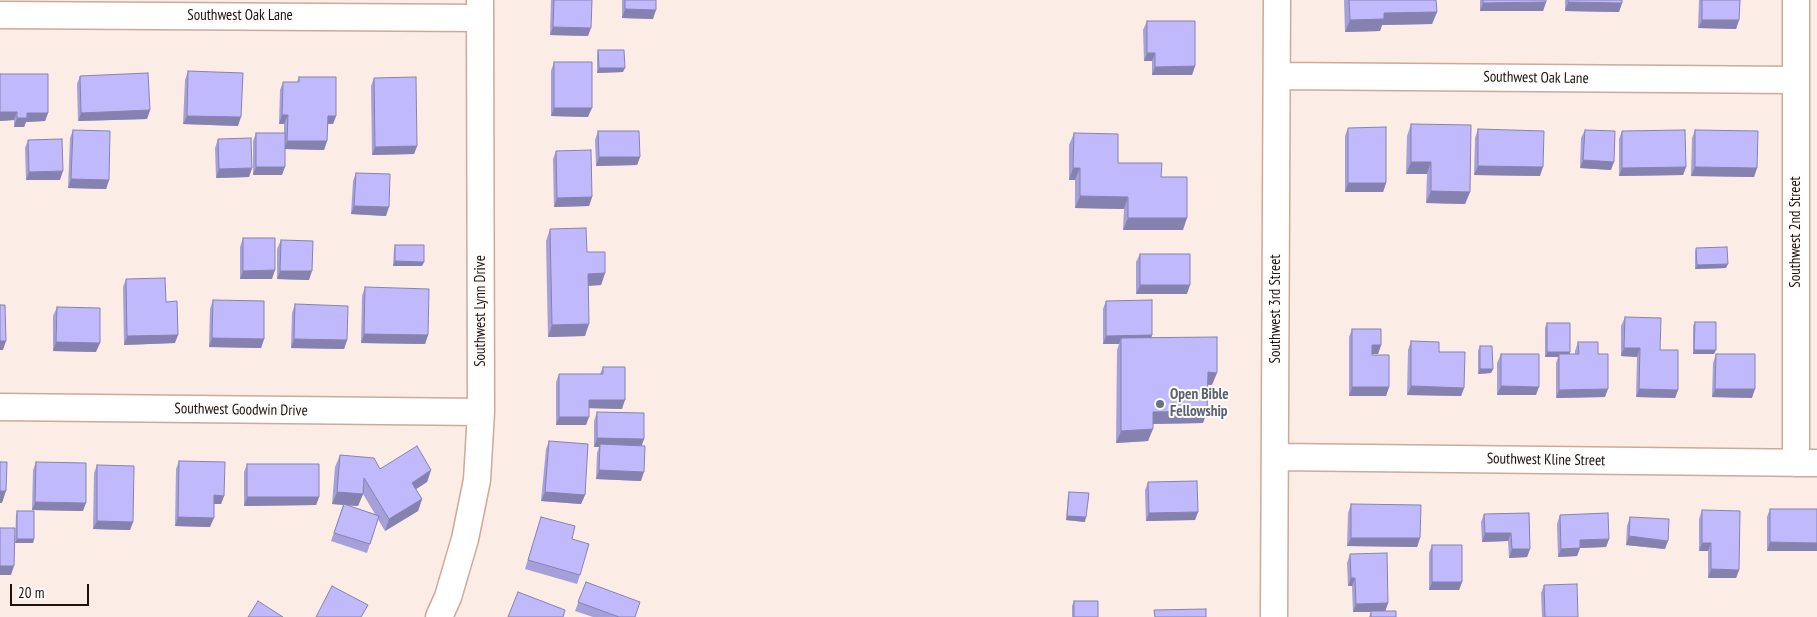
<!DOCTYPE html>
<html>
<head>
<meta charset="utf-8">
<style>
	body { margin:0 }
	#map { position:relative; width:1817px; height:617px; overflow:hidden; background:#fbece5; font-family:"PT Sans Narrow",sans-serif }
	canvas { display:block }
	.scale { position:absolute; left:10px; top:584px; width:79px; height:22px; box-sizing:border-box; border:2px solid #1e120d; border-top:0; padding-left:6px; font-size:15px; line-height:18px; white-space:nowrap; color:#1e120d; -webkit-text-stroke:4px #fcfcfc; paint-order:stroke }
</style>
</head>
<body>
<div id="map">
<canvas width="1817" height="617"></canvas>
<div class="scale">20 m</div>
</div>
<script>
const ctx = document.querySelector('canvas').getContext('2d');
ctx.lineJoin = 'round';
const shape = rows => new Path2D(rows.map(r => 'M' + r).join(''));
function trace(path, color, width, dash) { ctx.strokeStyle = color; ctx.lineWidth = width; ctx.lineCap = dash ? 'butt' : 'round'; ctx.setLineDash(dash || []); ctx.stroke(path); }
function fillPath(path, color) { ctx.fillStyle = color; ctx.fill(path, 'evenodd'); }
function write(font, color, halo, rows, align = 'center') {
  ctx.font = font + ' "PT Sans Narrow",sans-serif'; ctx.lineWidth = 4; ctx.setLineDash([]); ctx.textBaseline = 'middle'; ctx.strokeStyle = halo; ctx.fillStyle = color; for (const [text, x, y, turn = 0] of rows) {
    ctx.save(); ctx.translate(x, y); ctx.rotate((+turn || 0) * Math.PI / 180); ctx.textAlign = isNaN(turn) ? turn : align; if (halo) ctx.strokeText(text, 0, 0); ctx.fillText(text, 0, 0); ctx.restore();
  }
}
const minor = shape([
	[1796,0,1796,463],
	[0,15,480,18],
	[1277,76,1796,80],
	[0,407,481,412],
	[1275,457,1817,463],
	[439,617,448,597,465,539,477,480,481,412,480,0],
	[1274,617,1277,0]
]);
trace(minor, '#cda99a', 29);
trace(minor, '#fff', 26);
fillPath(shape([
	[551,0,592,0,588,36,550,35],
	[622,0,656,0,653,19,622,18],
	[1344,0,1436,0,1437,12,1432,24,1382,25,1380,31,1345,32],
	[1480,0,1546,0,1546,2,1543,11,1480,11],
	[1565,0,1622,0,1622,3,1619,12,1565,11],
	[1699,0,1740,0,1739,20,1736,29,1698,28],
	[1147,21,1195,66,1192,75,1152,75,1152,61,1144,61,1143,30],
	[598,50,623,72,597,73,597,54],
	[554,62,588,117,551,116,551,71],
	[188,71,238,126,183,124,185,80],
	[0,74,48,113,45,121,26,122,24,127,14,127,14,120,0,121],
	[80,76,150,110,147,119,78,121,77,84],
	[299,77,336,116,333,124,327,124,327,141,324,150,285,149,282,175,253,175,253,141,256,133,284,133,284,124,279,124,280,90,283,82,297,82],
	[374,78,417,146,414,154,372,155,371,86],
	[1411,124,1470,192,1465,204,1426,203,1427,174,1406,174,1407,136],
	[1348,128,1386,183,1383,192,1345,192,1345,136],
	[1478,129,1540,176,1474,175,1475,138],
	[73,130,109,180,106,189,68,188,70,138],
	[1585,130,1611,170,1580,168,1581,138],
	[1695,130,1757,168,1754,177,1691,176,1692,138],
	[598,131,640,157,637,165,596,166,595,140],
	[1622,131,1686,167,1683,175,1619,176,1619,139],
	[1074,133,1118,163,1161,177,1183,230,1123,230,1124,209,1075,208,1075,180,1069,180,1069,145],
	[218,139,252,168,249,177,216,178,215,148],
	[28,140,60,180,26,180,25,148],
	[556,151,592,197,589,206,554,207,553,159],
	[356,173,386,216,351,214,353,181],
	[550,229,587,252,605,273,601,285,588,286,585,336,548,337,546,241],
	[243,238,272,279,240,279,240,247],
	[281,240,309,280,277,279,277,249],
	[395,245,424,262,422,266,393,266,394,249],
	[1696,248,1726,268,1695,269,1695,252],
	[1140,254,1187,294,1136,294,1136,262],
	[126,279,166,302,175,343,124,345,123,287],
	[365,287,428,335,425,344,361,343,362,296],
	[213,300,264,339,261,348,209,347,210,309],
	[1106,301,1152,335,1151,338,1212,385,1208,385,1207,411,1203,423,1153,424,1148,441,1116,443,1117,350,1119,344,1103,344,1103,309],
	[295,304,347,340,344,349,291,348,292,313],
	[57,307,96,352,53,351,53,316],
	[1625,317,1660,350,1678,390,1675,398,1636,397,1637,357,1621,356,1621,326],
	[1695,322,1714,354,1693,354,1693,326],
	[1547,323,1570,354,1575,354,1575,351,1578,342,1598,354,1605,397,1556,398,1556,363,1558,357,1545,357,1545,328],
	[1352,329,1381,345,1378,354,1372,354,1372,355,1389,387,1386,396,1349,396,1349,337],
	[1411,341,1439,352,1464,388,1461,396,1407,395,1408,350],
	[1480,346,1493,369,1491,373,1478,374,1478,351],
	[1501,354,1536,395,1497,395,1497,363],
	[1716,354,1752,398,1712,397,1713,363],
	[603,367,622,409,589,408,586,425,556,425,556,382,559,374,600,374],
	[597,412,641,446,641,481,596,479,597,453,599,447,594,447,594,421],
	[549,441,585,495,581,504,541,501,546,449],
	[340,455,380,469,431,470,427,482,416,489,422,499,418,511,385,531,378,519,367,553,331,541,343,505,332,504,335,467],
	[363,494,375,514,345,505,358,506],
	[179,461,224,496,221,504,214,504,210,527,175,526,176,469],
	[36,462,83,511,32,510,33,470],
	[247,464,319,497,316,505,244,506,244,472],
	[97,465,133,522,130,530,93,529,94,473],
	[1148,482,1198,512,1195,520,1146,521,1145,490],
	[1069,492,1085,522,1066,520,1068,496],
	[1351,504,1420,538,1417,547,1347,546,1348,513],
	[1770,509,1817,509,1767,551,1767,517],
	[1702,510,1739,570,1736,578,1708,578,1708,551,1699,551,1699,519],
	[17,511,34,539,33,543,15,543,16,515],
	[1529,513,1530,549,1527,557,1509,558,1508,541,1482,542,1481,522,1484,514],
	[1560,515,1609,539,1606,547,1580,548,1577,556,1558,557,1557,524],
	[541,517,572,539,580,575,577,584,525,569],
	[1630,517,1665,549,1626,545,1627,526],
	[1432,545,1462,582,1459,590,1429,590,1429,553],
	[1350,554,1388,603,1385,611,1396,617,1369,617,1371,612,1353,612,1352,586,1348,586,1347,563],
	[586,582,635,617,593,617,575,611],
	[1544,585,1578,617,1542,617,1541,593],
	[1074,601,1098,617,1072,617,1072,606]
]), '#a5a0d9');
fillPath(shape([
	[1546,2,1543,11,1480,11,1483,3],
	[1568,2,1622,3,1619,12,1565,11],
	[625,9,656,10,653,19,622,18],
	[1437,12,1432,24,1382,25,1380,31,1345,32,1350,20,1384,13],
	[1702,20,1739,20,1736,29,1698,28],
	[553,27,591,28,588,36,550,35],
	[1147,53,1155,53,1152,61,1144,61],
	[1195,66,1192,75,1152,75,1155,67],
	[599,68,625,68,623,72,597,73],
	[554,108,592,108,588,117,551,116],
	[150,110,147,119,78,121,81,113],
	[0,112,17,112,14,120,0,121],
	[27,113,48,113,45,121,26,122,24,127,14,127,17,118],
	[282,115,288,115,284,124,279,124],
	[187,116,241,117,238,126,183,124],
	[328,116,336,116,333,124,324,124],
	[287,141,327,141,324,150,284,149],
	[417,146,414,154,372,155,375,147],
	[599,157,640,157,637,165,596,166],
	[1583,160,1614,162,1611,170,1580,168],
	[1411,162,1431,162,1427,174,1406,174],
	[1478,166,1543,167,1540,176,1474,175],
	[256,167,285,167,282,175,253,175],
	[1686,167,1683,175,1619,176,1622,168],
	[1695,167,1757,168,1754,177,1691,176],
	[252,168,249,177,216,178,219,169],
	[1073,168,1080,168,1075,180,1069,180],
	[63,171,60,180,26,180,29,172],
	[71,179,109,180,106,189,68,188],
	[1348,183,1386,183,1383,192,1345,192],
	[1431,191,1470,192,1465,204,1426,203],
	[1080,196,1128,197,1124,209,1075,208],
	[592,197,589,206,554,207,557,198],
	[354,206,389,207,386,216,351,214],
	[1128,218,1187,218,1183,230,1123,230],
	[395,261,424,262,422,266,393,266],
	[1728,264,1726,268,1695,269,1697,265],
	[275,270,272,279,240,279,243,271],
	[280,271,312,271,309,280,277,279],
	[605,273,601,285,584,286,588,274],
	[1140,285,1190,285,1187,294,1136,294],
	[589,324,585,336,548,337,552,325],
	[364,334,428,335,425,344,361,343],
	[178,335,175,343,124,345,127,336],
	[1152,335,1149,343,1121,338,1119,344,1103,344,1106,336],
	[212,338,264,339,261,348,209,347],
	[294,339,347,340,344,349,291,348],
	[0,341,6,341,3,350,0,350],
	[56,342,100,343,96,352,53,351],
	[1372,345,1381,345,1378,354,1369,354],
	[1624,348,1640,348,1637,357,1621,356],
	[1694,350,1716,350,1714,354,1693,354],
	[1547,352,1570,352,1569,356,1559,354,1558,357,1545,357],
	[1480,369,1493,369,1491,373,1478,374],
	[1208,372,1217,373,1212,385,1203,384],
	[1411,386,1464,388,1461,396,1407,395],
	[1501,386,1539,387,1536,395,1497,395],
	[1352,387,1389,387,1386,396,1349,396],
	[1608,389,1605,397,1556,398,1559,390],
	[1639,389,1678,390,1675,398,1636,397],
	[1715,389,1755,389,1752,398,1712,397],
	[589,400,625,400,622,409,586,408],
	[1207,411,1203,423,1148,424,1153,412],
	[559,417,589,417,586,425,556,425],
	[1153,429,1148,441,1116,443,1121,431],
	[597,438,644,439,641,448,600,444,599,447,594,447],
	[431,470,427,482,407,495,412,483],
	[599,470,644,472,641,481,596,479],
	[0,491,6,491,2,503,0,503],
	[337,492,363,494,358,506,332,504],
	[545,492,585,495,581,504,541,501],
	[214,495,224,496,221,504,211,504],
	[247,497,319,497,316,505,244,506],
	[422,499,418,511,385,531,389,519],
	[35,502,86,503,83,511,32,510],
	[1198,512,1195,520,1146,521,1149,513],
	[1067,516,1086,517,1085,522,1066,520],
	[178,517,214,518,210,527,175,526],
	[97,521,133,522,130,530,93,529],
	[1485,533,1511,533,1508,541,1482,542],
	[1629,536,1668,541,1665,549,1626,545],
	[1351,538,1420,538,1417,547,1347,546],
	[17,539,34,539,33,543,15,543],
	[1609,539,1606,547,1580,548,1577,556,1558,557,1561,549,1580,540],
	[1770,542,1817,543,1817,551,1767,551],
	[1702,543,1711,543,1708,551,1699,551],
	[1512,549,1530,549,1527,557,1509,558],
	[0,566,14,566,11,575,0,575],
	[1711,569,1739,570,1736,578,1708,578],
	[1351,578,1355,578,1352,586,1348,586],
	[1432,582,1462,582,1459,590,1429,590],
	[1388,603,1385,612,1353,612,1356,604]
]), '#8682b0');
const building = shape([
	[554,0,592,0,591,28,553,27,554,0],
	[625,0,656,0,656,10,625,9,625,0],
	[1349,0,1436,0,1437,12,1384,13,1384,19,1350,20,1349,0],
	[1483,0,1546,0,1546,2,1483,3,1483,0],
	[1568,0,1622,0,1622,3,1568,2,1568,0],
	[1702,0,1740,0,1739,20,1702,20,1702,0],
	[1147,21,1195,21,1195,66,1155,67,1155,53,1147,53,1147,21],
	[598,50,624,50,625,68,599,68,598,50],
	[554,62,592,62,592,108,554,108,554,62],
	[188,71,243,73,241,117,187,116,188,71],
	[148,73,150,110,81,113,80,76,148,73],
	[0,74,48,74,48,113,27,113,27,118,17,118,17,112,0,112,0,74],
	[299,77,336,77,336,116,328,116,327,141,287,141,288,115,282,115,283,82,299,82,299,77],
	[416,77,417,146,375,147,374,78,416,77],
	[1411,124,1471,125,1470,192,1431,191,1431,162,1411,162,1411,124],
	[1386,127,1386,183,1348,183,1348,128,1386,127],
	[1478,129,1544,131,1543,167,1478,166,1478,129],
	[73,130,110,131,109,180,71,179,73,130],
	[1585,130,1615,131,1614,162,1583,160,1585,130],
	[1685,130,1686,167,1622,168,1622,131,1685,130],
	[1695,130,1758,131,1757,168,1695,167,1695,130],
	[598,131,639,131,640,157,599,157,598,131],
	[256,133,285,133,285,167,256,167,256,133],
	[1074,133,1118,134,1118,163,1162,163,1161,177,1187,177,1187,218,1128,218,1128,197,1080,196,1080,168,1073,168,1074,133],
	[251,138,252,168,219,169,218,139,251,138],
	[62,139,63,171,29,172,28,140,62,139],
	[591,150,592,197,557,198,556,151,591,150],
	[356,173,390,174,389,207,354,206,356,173],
	[586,228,587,252,605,252,605,273,588,274,589,324,552,325,550,229,586,228],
	[243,238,275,238,275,270,243,271,243,238],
	[281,240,313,241,312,271,280,271,281,240],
	[395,245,424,245,424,262,395,261,395,245],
	[1727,247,1728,264,1697,265,1696,248,1727,247],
	[1140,254,1190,254,1190,285,1140,285,1140,254],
	[165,278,166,302,177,301,178,335,127,336,126,279,165,278],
	[365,287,429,289,428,335,364,334,365,287],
	[213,300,264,301,264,339,212,338,213,300],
	[1152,300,1152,335,1106,336,1106,301,1152,300],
	[295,304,348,306,347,340,294,339,295,304],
	[0,305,5,305,6,341,0,341,0,305],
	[57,307,100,308,100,343,56,342,57,307],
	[1625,317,1661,318,1660,350,1678,350,1678,390,1639,389,1640,348,1624,348,1625,317],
	[1695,322,1716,322,1716,350,1694,350,1695,322],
	[1547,323,1570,323,1570,352,1547,352,1547,323],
	[1352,329,1381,329,1381,345,1372,345,1372,355,1389,355,1389,387,1352,387,1352,329],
	[1217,337,1217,373,1208,372,1207,411,1153,412,1153,429,1121,431,1121,338,1217,337],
	[1411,341,1439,342,1439,352,1465,352,1464,388,1411,386,1411,341],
	[1578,342,1598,342,1598,354,1608,354,1608,389,1559,390,1559,354,1579,354,1578,342],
	[1480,346,1492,346,1493,369,1480,369,1480,346],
	[1501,354,1539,354,1539,387,1501,386,1501,354],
	[1716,354,1755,354,1755,389,1715,389,1716,354],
	[603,367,625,367,625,400,589,400,589,417,559,417,559,374,603,374,603,367],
	[597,412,644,413,644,439,597,438,597,412],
	[549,441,588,444,585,495,545,492,549,441],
	[600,444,645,446,644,472,599,470,600,444],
	[417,446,431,470,412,483,422,499,389,519,364,478,363,494,337,492,340,455,374,458,380,469,417,446],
	[179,461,225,462,224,496,214,495,214,518,178,517,179,461],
	[0,462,7,462,6,491,0,491,0,462],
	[36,462,86,463,86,503,35,502,36,462],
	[247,464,319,464,319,497,247,497,247,464],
	[97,465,134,466,133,522,97,521,97,465],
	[1197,481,1198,512,1149,513,1148,482,1197,481],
	[1069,492,1089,493,1086,517,1067,516,1069,492],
	[344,504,379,516,370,544,334,533,344,504],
	[1351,504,1421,505,1420,538,1351,538,1351,504],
	[1770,509,1817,509,1817,543,1770,542,1770,509],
	[1702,510,1740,511,1739,570,1711,569,1711,543,1702,543,1702,510],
	[17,511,34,511,34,539,17,539,17,511],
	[1529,513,1530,549,1512,549,1511,533,1485,533,1484,514,1529,513],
	[1608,513,1609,539,1580,540,1580,548,1561,549,1560,515,1608,513],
	[541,517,575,526,572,539,589,544,580,575,528,560,541,517],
	[1630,517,1669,519,1668,541,1629,536,1630,517],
	[0,528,15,528,14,566,0,566,0,528],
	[1432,545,1462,545,1462,582,1432,582,1432,545],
	[1387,553,1388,603,1356,604,1355,578,1351,578,1350,554,1387,553],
	[586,582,640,602,635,617,619,617,578,602,586,582],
	[1577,584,1578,617,1545,617,1544,585,1577,584],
	[332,586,368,605,361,617,316,617,332,586],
	[518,592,565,610,563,617,508,617,518,592],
	[258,601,283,617,248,617,258,601],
	[1074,601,1098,601,1098,617,1074,617,1074,601],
	[1206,609,1206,617,1155,617,1154,610,1206,609],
	[1371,611,1396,611,1396,617,1371,617,1371,611]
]);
fillPath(building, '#c0bafc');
trace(building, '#8682b0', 1);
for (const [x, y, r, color] of [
	[1160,404,5,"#6b7280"]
]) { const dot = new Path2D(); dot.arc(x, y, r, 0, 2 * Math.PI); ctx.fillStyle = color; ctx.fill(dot); trace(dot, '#fcfcfc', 2); }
write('15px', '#1e120d', '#fcfcfc', [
	["Southwest Oak Lane",240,16],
	["Southwest Oak Lane",1536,78,1],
	["Southwest 2nd Street",1796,232,-90],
	["Southwest 3rd Street",1276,309,-90],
	["Southwest Lynn Drive",481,311,-90],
	["Southwest Goodwin Drive",241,410,1],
	["Southwest Kline Street",1546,460,1]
]);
write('bold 15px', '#5b616d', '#fcfcfc', [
	["Open Bible",1170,395],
	["Fellowship",1170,412]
], 'left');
</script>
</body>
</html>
